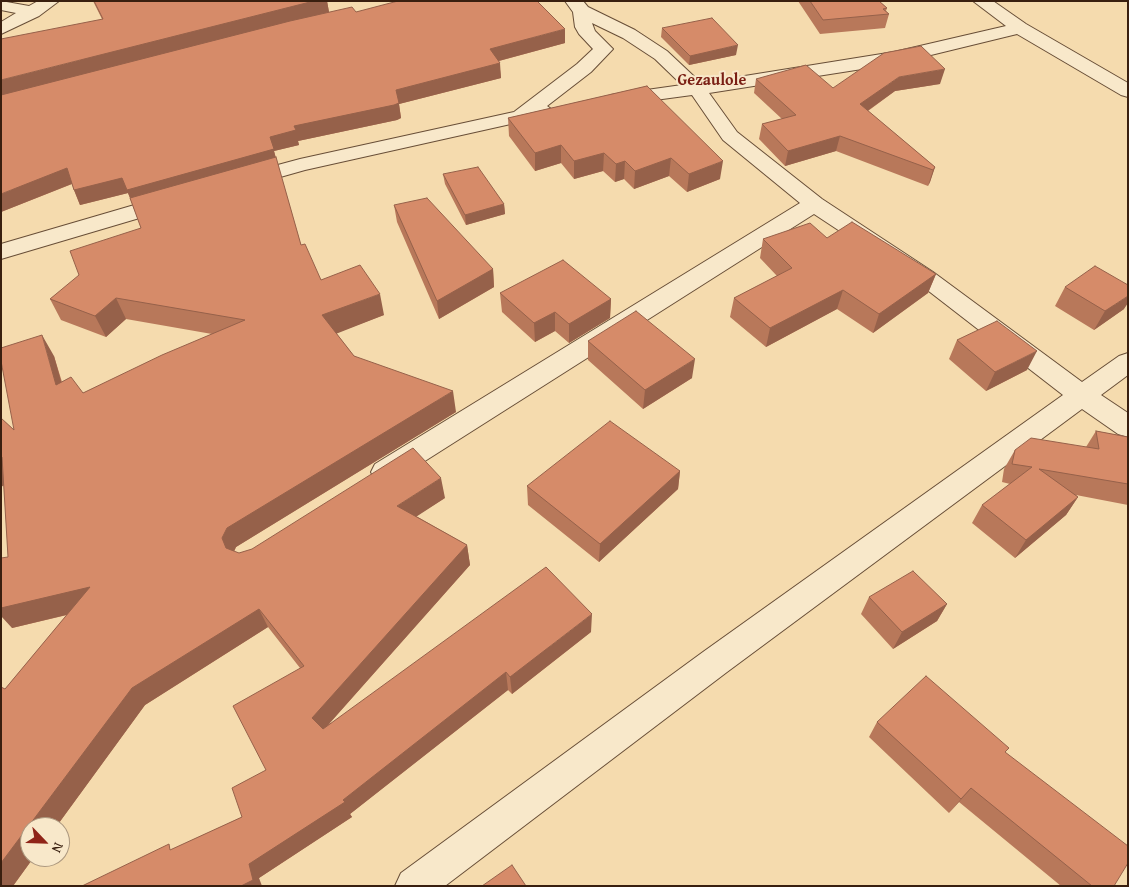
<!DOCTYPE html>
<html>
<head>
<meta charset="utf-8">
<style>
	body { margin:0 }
	#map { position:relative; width:1129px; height:887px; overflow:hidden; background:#f5dbae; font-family:"Gentium Book Plus",serif }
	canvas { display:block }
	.frame { position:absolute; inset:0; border:2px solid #391f0f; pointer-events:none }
	.north { position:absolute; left:20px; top:817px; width:50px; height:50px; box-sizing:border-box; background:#f8e8ca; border:1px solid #ac987f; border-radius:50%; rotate:114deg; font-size:14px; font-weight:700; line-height:20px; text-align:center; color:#391f0f }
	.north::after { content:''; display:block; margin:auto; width:18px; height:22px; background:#8f2418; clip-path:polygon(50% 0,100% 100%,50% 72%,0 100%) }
</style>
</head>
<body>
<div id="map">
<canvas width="1129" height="887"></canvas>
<div class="frame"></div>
<div class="north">N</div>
</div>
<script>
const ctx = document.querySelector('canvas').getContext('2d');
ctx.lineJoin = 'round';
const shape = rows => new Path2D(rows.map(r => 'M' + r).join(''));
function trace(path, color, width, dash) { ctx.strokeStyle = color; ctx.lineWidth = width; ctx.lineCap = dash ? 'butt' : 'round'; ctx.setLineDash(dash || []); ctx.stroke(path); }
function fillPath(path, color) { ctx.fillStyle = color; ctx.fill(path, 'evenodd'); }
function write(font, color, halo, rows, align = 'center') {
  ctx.font = font + ' "Gentium Book Plus",serif'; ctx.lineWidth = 4; ctx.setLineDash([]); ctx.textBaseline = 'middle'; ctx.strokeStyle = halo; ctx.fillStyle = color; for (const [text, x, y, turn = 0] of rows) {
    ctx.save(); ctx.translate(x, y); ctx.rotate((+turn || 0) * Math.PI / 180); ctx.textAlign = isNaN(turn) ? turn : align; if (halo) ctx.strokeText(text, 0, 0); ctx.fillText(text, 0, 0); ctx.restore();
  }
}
const minor = shape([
	[1,1,29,6,38,1,59,1,39,16,1,34,1,22,16,13,1,10,1,1],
	[565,1,583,1,588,7,635,30,667,51,701,83,894,52,1006,26,973,1,993,1,1026,24,1128,83,1128,97,1121,95,1017,34,894,64,709,93,737,132,822,199,933,272,1082,382,1119,356,1128,353,1128,375,1101,395,1128,413,1128,437,1118,434,1082,409,727,672,445,886,395,886,401,873,703,652,1063,395,917,282,814,214,395,480,385,483,375,480,371,472,375,464,800,203,723,140,692,95,618,105,611,103,608,99,611,95,682,85,655,59,623,38,592,23,595,31,613,49,591,72,547,106,554,111,551,115,305,170,245,187,237,186,234,181,237,176,300,159,514,112,577,64,593,49,579,34,575,27,573,12,565,1],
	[172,194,180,196,183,201,180,206,1,259,1,244,172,194]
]);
trace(minor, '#684e37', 2);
fillPath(minor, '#f8e8ca');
fillPath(shape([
	[93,1,327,1,329,12,356,12,565,43,499,61,501,78,399,104,401,118,397,120,298,141,299,145,274,151,301,245,321,280,384,315,336,333,354,356,456,412,236,547,234,552,239,553,445,498,416,516,467,545,470,565,329,724,591,632,512,694,508,690,350,814,352,817,259,878,173,849,242,817,266,770,300,668,268,627,145,705,56,827,30,827,34,857,13,886,1,886,5,689,67,615,12,628,4,485,1,487,1,418,14,430,54,356,62,382,83,393,212,334,126,319,106,337,61,320,50,299,141,228,128,193,80,205,74,190,72,184,1,212,102,19],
	[798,1,879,1,887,8,886,11,889,14,885,28,820,34],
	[662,28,736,55,689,65,661,37],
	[756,79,833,88,940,84,895,91,868,111,935,167,930,182,928,186,836,151,785,166,759,139,762,124,782,119,754,93],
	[647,86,720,179,687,192,669,176,634,189,624,179,615,182,603,171,574,179,561,163,535,171,509,136,508,118],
	[443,174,504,204,505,214,466,225,445,184],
	[394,205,493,269,494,287,439,319,397,222],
	[827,238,936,274,928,293,873,333,837,309,766,347,730,317,734,298,777,276,760,258,763,239],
	[1065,287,1124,309,1094,330,1055,306],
	[500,293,611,299,610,318,569,343,555,331,535,342,502,312],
	[957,340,1027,370,986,391,949,359],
	[588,341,692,378,643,409,588,360],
	[1096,431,1128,437,1128,505,1076,495,1078,497,1066,515,1015,558,972,523,982,505,1010,484,1002,482,1004,469,1015,450,1086,447],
	[680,471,678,489,599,562,528,505,527,486],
	[869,597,947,604,937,621,893,649,861,614],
	[877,722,1006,753,1114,886,1061,886,959,802,949,813,869,737]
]), '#b8785a');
fillPath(shape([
	[314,1,327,1,329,12,1,96,1,80],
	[565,29,565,43,491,63,490,49],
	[738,45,736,55,689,65,690,56],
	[500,63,501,78,399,104,401,118,397,120,298,141,299,145,274,151,277,163,133,205,128,193,80,205,74,190,270,137,294,126,396,90],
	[945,69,940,84,895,91,856,119,860,104,899,77],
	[840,136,836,151,785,166,788,151],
	[561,145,561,163,535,171,535,153],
	[604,153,603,171,574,179,574,161],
	[671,158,669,176,634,189,635,171],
	[625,161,624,179,615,182,616,164],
	[723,161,720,179,687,192,689,174],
	[935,167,930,182,928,186,933,170],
	[67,168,74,183,1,212,1,194],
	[504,204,505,214,466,225,465,215],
	[493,269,494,287,439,319,437,301],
	[936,274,928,293,873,333,879,314],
	[843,290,837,309,766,347,770,328],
	[380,294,384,315,328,337,322,315],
	[1128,296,1128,303,1124,309,1094,330,1105,311],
	[116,298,126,319,106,337,95,316],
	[611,299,610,318,569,343,569,324],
	[555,312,555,331,535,342,534,323],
	[42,335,54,356,68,406,56,385],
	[1037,351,1027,370,986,391,995,372],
	[695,359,692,378,643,409,645,390],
	[453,391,456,412,236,547,231,557,226,548,222,538,227,528],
	[1,457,2,457,17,477,1,487],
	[680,471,678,489,599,562,600,544],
	[441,478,445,498,402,526,397,506],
	[1078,497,1066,515,1015,558,1026,540],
	[467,545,470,565,320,734,312,718],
	[90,587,103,606,12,628,1,616,1,596],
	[947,604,937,621,893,649,902,632],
	[259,609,268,627,145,705,56,827,30,827,30,857,34,857,13,886,1,886,1,863,132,688],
	[592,614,591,632,512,694,510,677],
	[506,672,508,690,350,814,352,817,259,878,262,886,241,886,249,864,343,800],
	[971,788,959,802,949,813,961,799]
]), '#96614a');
const building = shape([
	[94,1,314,1,1,80,1,39,103,19,94,1],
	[398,1,537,1,565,29,490,49,500,63,396,90,399,103,394,105,294,126,296,130,270,137,274,149,127,190,122,178,74,190,67,168,1,194,1,95,290,21,352,7,356,12,398,1],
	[810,1,879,1,887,8,883,9,889,14,823,20,810,1],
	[712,18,738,45,690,56,662,28,712,18],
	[921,46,945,69,899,77,860,104,935,167,933,170,840,136,788,151,762,124,796,115,756,79,806,65,833,88,884,53,921,46],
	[647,86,723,161,689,174,671,158,635,171,625,161,616,164,604,153,574,161,561,145,535,153,508,118,647,86],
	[276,157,301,245,305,244,321,280,360,265,380,294,322,315,354,356,453,391,227,528,222,538,226,548,239,553,252,549,413,448,441,478,397,506,467,545,312,718,323,729,546,567,592,614,510,677,506,672,343,800,345,802,249,864,253,880,241,886,82,886,169,844,170,850,242,817,232,788,266,770,233,706,304,666,259,609,132,688,1,863,1,687,5,689,90,587,1,608,1,558,8,557,2,457,1,457,1,418,14,430,1,361,1,348,42,335,56,385,71,377,83,393,162,355,245,320,116,298,95,316,50,299,79,275,70,251,141,228,130,198,276,157],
	[478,167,504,204,465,215,443,174,478,167],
	[427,198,493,269,437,301,394,205,427,198],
	[852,222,936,274,879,314,843,290,770,328,734,298,792,268,763,239,810,223,827,238,852,222],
	[563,260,611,299,569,324,555,312,534,323,500,293,563,260],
	[1095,266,1128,285,1128,296,1105,311,1065,287,1095,266],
	[636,311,695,359,645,390,588,341,636,311],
	[997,321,1037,351,995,372,957,340,997,321],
	[610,421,680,471,600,544,527,486,610,421],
	[1096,431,1128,437,1128,484,1039,469,1078,497,1026,540,982,505,1032,467,1012,464,1015,450,1031,438,1099,449,1096,431],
	[913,571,947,604,902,632,869,597,913,571],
	[926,676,1009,748,1005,752,1128,846,1128,863,1114,886,1092,886,971,788,961,799,877,722,926,676],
	[512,865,526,886,482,886,512,865]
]);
fillPath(building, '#d68b69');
trace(building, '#96614a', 1);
write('bold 16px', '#7a1f14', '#f8e8ca', [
	["Gezaulole",712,81]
]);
</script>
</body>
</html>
